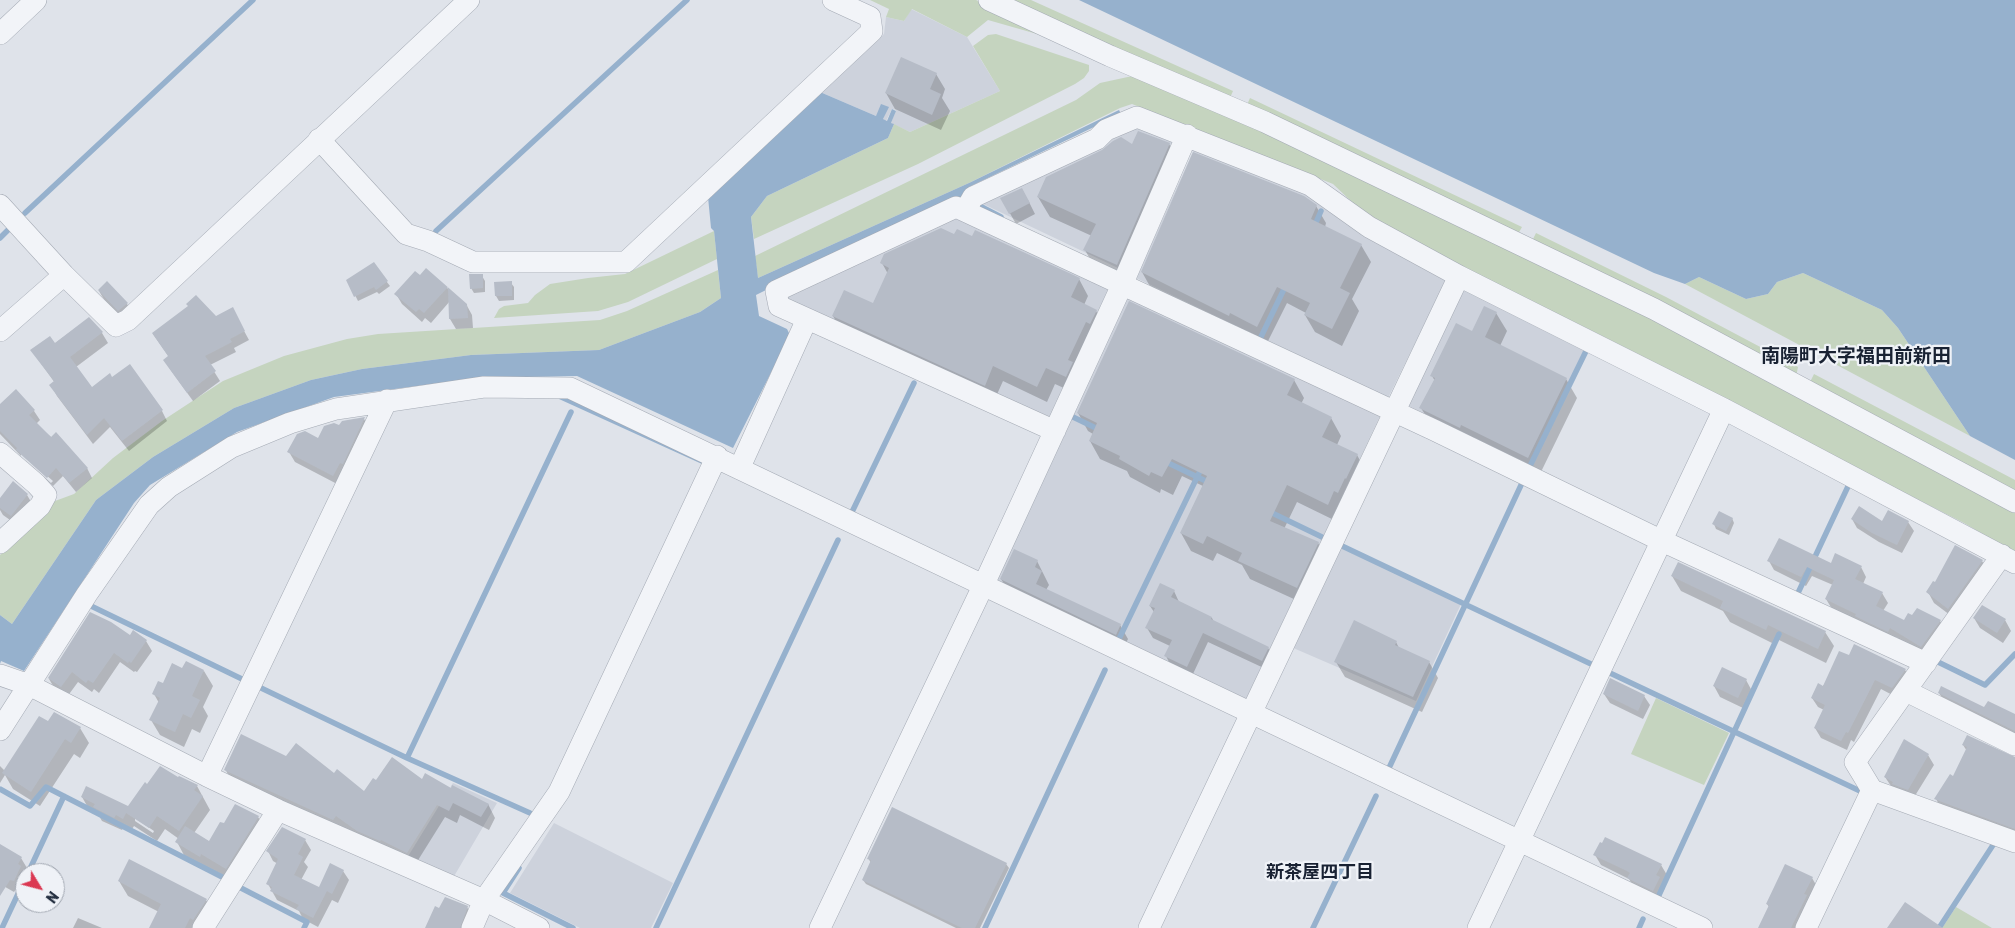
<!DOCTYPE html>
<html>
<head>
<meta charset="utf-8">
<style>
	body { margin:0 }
	#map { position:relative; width:2015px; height:928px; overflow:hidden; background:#dfe3ea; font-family:Rubik,sans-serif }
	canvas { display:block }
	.north { position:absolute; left:15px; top:863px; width:50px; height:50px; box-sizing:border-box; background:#eff2f7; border:1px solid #9fa5af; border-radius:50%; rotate:127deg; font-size:14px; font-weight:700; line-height:20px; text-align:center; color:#263142 }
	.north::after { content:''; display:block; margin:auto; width:18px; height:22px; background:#db3852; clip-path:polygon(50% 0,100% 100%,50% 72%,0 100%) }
</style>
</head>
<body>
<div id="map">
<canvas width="2015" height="928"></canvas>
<div class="north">N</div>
</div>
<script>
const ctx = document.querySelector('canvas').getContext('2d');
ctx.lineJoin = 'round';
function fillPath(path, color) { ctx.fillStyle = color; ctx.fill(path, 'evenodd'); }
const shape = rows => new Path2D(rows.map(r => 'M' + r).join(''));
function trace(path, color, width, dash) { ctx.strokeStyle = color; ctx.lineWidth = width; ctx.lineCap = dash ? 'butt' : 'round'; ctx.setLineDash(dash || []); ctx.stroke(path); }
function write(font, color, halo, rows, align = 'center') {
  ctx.font = font + ' Rubik,"Noto Sans JP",sans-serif'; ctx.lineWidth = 4.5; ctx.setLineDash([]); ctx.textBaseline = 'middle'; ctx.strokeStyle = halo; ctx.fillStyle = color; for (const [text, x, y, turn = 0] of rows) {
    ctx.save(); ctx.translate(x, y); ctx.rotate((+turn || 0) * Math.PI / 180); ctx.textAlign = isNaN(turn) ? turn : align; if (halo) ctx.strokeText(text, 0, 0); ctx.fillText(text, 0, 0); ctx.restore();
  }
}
fillPath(shape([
	[911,9,967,37,1000,91,910,132,891,123,896,110,892,109,886,121,883,119,888,107,876,116,820,92,884,34,886,17,904,21],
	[1138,122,1178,138,1120,269,979,202],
	[1196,145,1325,200,1324,208,1366,236,1448,276,1388,398,1136,278],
	[956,213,1113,288,1049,423,785,298],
	[1463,285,1586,346,1529,464,1405,404],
	[1128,296,1380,416,1244,704,995,583],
	[1339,547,1461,604,1416,701,1291,647],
	[453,783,497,803,453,878,407,858],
	[554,823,673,883,651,928,580,928,510,893]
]), '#cdd2dc');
fillPath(shape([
	[870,0,976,0,1072,44,988,20,967,37,912,9,904,21,886,17,889,9],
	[1006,0,1031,0,1233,91,1229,100],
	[996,34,1089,65,1089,71,1084,78,1075,84,918,164,754,239,751,217,767,196,888,138,894,124,910,132,1000,91,973,46,988,35],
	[1137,75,1262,129,1650,317,2015,509,2015,553,1964,523,1376,225,1333,184,1132,104,1120,108,969,183,758,278,755,256,1076,100,1100,83],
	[1250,98,1522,227,1517,236,1246,107],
	[714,231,717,259,628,302,598,311,494,318,499,309,504,306,528,303,535,295,550,284,588,278,625,274],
	[1536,233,1666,297,1798,367,1796,377,1531,243],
	[718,270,721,298,700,312,599,350,471,355,362,369,311,380,234,408,153,457,96,500,12,624,0,615,0,555,55,501,74,494,113,458,162,421,223,381,284,356,347,339,378,334,600,320,627,311],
	[1803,273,1882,310,1898,328,1970,436,1685,284,1699,277,1746,299,1768,294,1777,282],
	[1814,374,2015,480,2015,494,1809,384],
	[1656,698,1729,733,1704,785,1631,754],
	[1956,907,1992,928,1942,928]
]), '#c5d4bf');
fillPath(shape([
	[1079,0,2015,0,2015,460,1970,436,1898,328,1882,310,1803,273,1777,282,1768,294,1746,299,1699,277,1685,284,1654,273],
	[820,92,876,116,881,104,889,107,883,119,887,121,892,109,896,111,891,123,894,124,888,138,767,196,751,217,758,278,969,183,1119,110,1121,114,969,187,962,197,766,286,766,290,756,295,759,316,787,329,790,335,733,448,577,376,478,378,334,397,237,432,150,485,134,503,24,671,1,661,0,664,0,615,12,624,96,500,153,457,234,408,311,380,362,369,471,355,599,350,700,312,721,298,714,231,711,228,708,197],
	[560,394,705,460,702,464,559,399]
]), '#96b1cd');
fillPath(shape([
	[936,74,945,89,942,98,950,111,941,130,895,109,886,93],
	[1169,144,1180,164,1128,285,1096,270,1085,250,1092,236,1050,217,1038,197,1132,146],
	[1002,199,1028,200,1035,214,1016,224],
	[1316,206,1326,223,1325,227,1361,245,1371,262,1352,299,1359,311,1342,346,1315,332,1305,315,1306,313,1287,303,1267,343,1152,290,1142,272],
	[955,236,1079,279,1088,296,1084,305,1096,311,1105,327,1075,393,1055,384,1047,402,1003,381,994,401,842,332,833,316,873,305,888,274,882,263],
	[373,264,390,286,379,294,377,292,358,301,348,281],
	[426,270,466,304,472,315,473,328,456,329,450,319,450,301,431,323,425,318,422,322,402,304,396,294,420,277],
	[482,276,485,281,485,292,474,293,471,288],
	[511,283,514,287,514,300,499,301,496,296],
	[99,291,127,304,133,314,125,320,105,301],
	[1496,313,1507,331,1500,346,1566,379,1577,398,1539,476,1432,426,1421,408,1435,381,1432,376,1472,333],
	[89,318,102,333,108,343,76,367,92,388,112,379,162,411,167,421,129,451,110,427,93,444,57,396,51,385,55,383,32,351,54,344],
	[237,318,249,340,234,348,236,352,210,365,220,381,193,401,170,369,165,360,169,357,153,334],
	[1294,380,1304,398,1301,404,1331,418,1341,436,1337,445,1357,455,1367,473,1338,522,1297,502,1284,529,1318,543,1328,561,1307,605,1250,579,1242,565,1217,553,1213,561,1191,551,1181,533,1203,486,1182,476,1173,495,1161,489,1160,493,1130,477,1127,471,1100,459,1090,441,1093,434,1088,431,1078,413],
	[0,405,34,411,40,420,36,424,87,468,92,478,76,492,63,476,53,486,21,456,51,483,53,481,21,453,21,456,0,434],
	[364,419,370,428,339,485,295,462,289,452,318,439,340,427],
	[13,483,27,495,33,505,17,525,3,515,0,510,0,500],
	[1732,518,1734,523,1729,535,1716,529,1714,524],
	[1852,519,1883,523,1908,522,1914,531,1902,553,1879,542,1857,528],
	[1037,561,1049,585,1046,590,1120,625,1128,639,1124,647,1009,592,1001,579],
	[1769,561,1861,567,1866,577,1863,584,1882,593,1888,603,1883,611,1904,622,1940,621,1945,630,1927,656,1896,637,1894,641,1832,609,1826,599,1833,585,1812,576,1806,586,1774,570],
	[1982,561,1988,571,1954,618,1934,603,1928,592],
	[1672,576,1825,632,1834,646,1826,663,1777,639,1774,644,1730,622,1723,611,1681,591],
	[1174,591,1179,602,1212,618,1214,622,1268,648,1274,658,1268,670,1208,642,1192,676,1171,666,1166,656,1170,646,1153,638,1147,628,1154,612,1150,606],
	[1974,618,2005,620,2011,631,2003,643,1980,628],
	[131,636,146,641,152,651,137,672,135,671,134,672,120,662,99,693,94,689,92,692,78,682,67,697,55,689,49,679],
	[1396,642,1399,648,1429,662,1438,678,1422,712,1345,677,1336,662],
	[1849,657,1905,670,1911,679,1898,698,1881,689,1854,742,1851,740,1847,750,1821,738,1815,728,1824,710,1818,707,1812,698],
	[204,671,213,686,203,707,208,716,200,733,192,729,184,747,160,735,151,720,159,703,154,694,163,685],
	[1746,680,1752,691,1743,708,1720,697,1714,686],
	[1939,693,1985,709,2015,715,2015,738,1946,704],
	[1604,694,1644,696,1650,705,1643,719,1610,703],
	[48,723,80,728,89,743,80,758,74,754,40,806,13,789,5,775,0,783,0,766,5,771],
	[1963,745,2015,759,2015,836,1942,810,1936,799,1953,778,1967,751],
	[1928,755,1934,765,1913,799,1891,786,1885,777],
	[286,757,334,775,364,793,376,782,422,780,488,804,495,818,489,830,460,815,457,823,445,817,415,865,233,783,225,769],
	[179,779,197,786,210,810,194,833,210,842,224,825,236,806,258,817,267,832,234,883,209,868,208,870,185,857,177,842,179,839,165,829,157,841,134,826,131,831,123,828,122,830,102,821,99,816,90,811,82,797,129,807,148,786],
	[135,818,154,831,153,833,135,821],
	[305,840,311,850,304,862,308,867,301,880,319,888,343,871,349,880,338,903,332,900,318,927,303,919,299,911,277,900,268,884,278,864,273,861,268,851],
	[0,846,21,858,27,868,24,873,25,880,20,891,16,889,14,892,0,884],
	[1595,855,1661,865,1667,875,1662,884,1665,888,1659,900,1635,889,1629,879,1601,865],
	[868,858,1006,864,1009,868,980,928,956,928,866,884,863,880,871,863],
	[1812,878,1819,890,1804,928,1760,928,1769,907,1767,904],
	[119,881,206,900,214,914,205,928,150,928,159,912,128,896],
	[467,907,473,919,469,928,426,928,440,910],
	[78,918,102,928,73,928]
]), '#0003');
trace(shape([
	[978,205,1001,217],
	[25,213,253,0],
	[1314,227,1321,211],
	[436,231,687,0],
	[0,238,10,228],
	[1259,341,1286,285],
	[1073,417,1102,431],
	[1164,461,1210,483],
	[1530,466,1588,347],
	[1268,511,1322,537],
	[852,512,914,383],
	[1340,545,1591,664],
	[1798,593,1851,480],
	[89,605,244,680],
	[1118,641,1202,467],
	[1936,661,1985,685,2015,654],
	[1610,673,1860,791],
	[259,687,407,758,530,813],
	[407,758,571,412],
	[1389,768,1522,483],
	[0,789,30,806,46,787,226,879],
	[519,868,503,893,573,928],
	[28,873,64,796],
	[239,887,307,922,304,928],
	[1659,895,1779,634],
	[2,928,25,879],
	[656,928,838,540],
	[985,928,1105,670],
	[1313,928,1376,796],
	[1639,928,1643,919],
	[1939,928,1995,842]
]), '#96b1cd', 5.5);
fillPath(shape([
	[901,57,937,73,930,89,941,94,932,115,885,93],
	[1138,131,1170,143,1117,265,1083,250,1096,224,1037,197,1046,177,1102,150,1113,141,1121,137,1132,144],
	[1193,152,1304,196,1317,205,1311,219,1362,244,1340,288,1350,293,1332,329,1304,315,1310,303,1277,287,1257,327,1230,313,1229,316,1141,272],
	[1022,188,1030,203,1009,214,1000,198],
	[941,228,954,234,957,229,972,236,975,230,1080,278,1071,297,1097,310,1090,324,1086,322,1068,360,1073,362,1066,377,1046,368,1037,387,993,366,985,386,832,316,844,290,873,303,889,268,880,263,884,254],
	[374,262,388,281,376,290,374,287,354,297,346,280],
	[426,268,467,304,468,318,449,319,448,287,424,313,419,309,416,312,394,294,415,271,420,275],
	[469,274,483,274,483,288,470,289],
	[107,281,128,303,118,311,98,290],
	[512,281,512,296,495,296,494,282],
	[196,295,216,316,233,307,245,331,230,339,232,342,205,356,216,371,187,393,163,360,168,356,152,333,188,306,186,304],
	[1129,301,1295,379,1287,395,1332,417,1322,437,1358,454,1346,479,1345,478,1338,493,1334,491,1328,505,1287,485,1270,521,1319,542,1297,588,1238,561,1242,553,1207,536,1203,544,1180,533,1207,476,1172,459,1162,477,1151,472,1149,476,1119,459,1120,456,1089,441,1097,423,1077,413],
	[1484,306,1497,312,1485,337,1567,378,1528,458,1461,425,1460,428,1419,408,1435,378,1430,376,1456,323,1472,331],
	[89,317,103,332,70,357,92,387,110,373,112,377,130,364,163,410,122,441,104,418,87,435,49,385,54,381,30,350,50,336,55,343],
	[16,389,35,410,29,415,51,437,56,432,88,468,69,483,56,468,47,478,16,450,17,448,0,431,0,404],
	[365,417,343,464,340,463,333,476,287,452,297,434,305,431,318,438,324,426,334,423,339,425,342,421],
	[13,481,28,494,11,516,0,508,0,498],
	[1859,506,1882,521,1888,510,1909,521,1897,545,1872,533,1851,519],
	[1719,511,1733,518,1726,531,1712,524],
	[1779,538,1831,563,1835,553,1862,566,1855,579,1883,592,1876,606,1904,620,1908,613,1912,615,1917,608,1941,620,1921,647,1890,628,1888,632,1865,621,1855,616,1856,614,1825,599,1834,580,1807,567,1801,577,1767,561],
	[1955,545,1983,560,1948,609,1926,592,1933,581,1935,582],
	[1014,549,1038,560,1035,567,1042,571,1036,584,1121,624,1116,635,1000,579],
	[1678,562,1826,631,1818,649,1768,625,1766,630,1720,608,1723,601,1671,576],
	[1160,583,1175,590,1171,597,1212,617,1211,619,1269,647,1262,661,1203,633,1187,667,1164,656,1172,640,1145,628,1155,608,1149,606],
	[1982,605,2006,619,1997,633,1973,618],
	[90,612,111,622,130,635,133,630,147,640,131,663,129,661,128,663,114,653,93,683,88,680,86,683,72,672,61,687,48,678],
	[1354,620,1397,641,1395,645,1430,661,1413,697,1334,662],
	[1854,644,1906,669,1892,688,1875,680,1848,733,1846,732,1841,741,1814,728,1825,705,1811,698,1818,683,1823,686,1839,651,1849,655],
	[186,661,204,670,192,696,200,700,191,718,183,714,175,732,149,720,160,698,152,694,158,681,163,683,172,663,182,668],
	[1722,667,1747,679,1738,698,1713,686],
	[1610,678,1645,695,1638,711,1603,694],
	[1941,686,1984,707,1988,701,2015,714,2015,731,1938,693],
	[54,712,81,727,71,743,65,739,31,792,2,773,39,716,48,721],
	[241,734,286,756,296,743,334,773,337,769,364,791,373,778,376,780,392,757,422,779,425,773,451,788,452,785,489,804,481,817,453,803,449,811,437,805,407,853,381,840,380,841,357,831,336,816,333,820,224,770],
	[1967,735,2015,757,2015,829,1934,799,1950,774,1953,776,1967,747,1962,745],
	[1904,739,1929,754,1908,790,1892,784,1893,782,1884,777],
	[160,766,178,777,179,776,198,785,194,790,203,796,179,831,157,816,149,828,126,813,123,819,116,815,114,818,93,807,95,804,81,797,86,786,128,806,145,782,147,784],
	[235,804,259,816,226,869,201,854,200,857,175,842,185,826,209,841,220,822,224,823],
	[892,807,1007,863,975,928,962,928,862,880,871,860,867,859],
	[282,827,306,839,298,854,303,857,294,875,319,887,330,863,344,870,332,894,327,891,313,918,296,909,299,905,270,891,272,887,266,884,278,859,266,851],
	[1605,837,1662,864,1656,875,1660,877,1653,891,1627,878,1630,873,1627,871,1593,855,1600,842,1602,843],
	[0,844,22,857,18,864,21,866,14,881,10,880,0,896],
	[129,859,207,899,193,920,190,918,185,928,149,928,161,904,118,881],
	[1785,864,1813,877,1804,894,1807,895,1791,928,1758,928,1769,905,1766,904],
	[445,897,468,906,460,928,425,928,435,906,439,908],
	[1905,902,1943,928,1887,928]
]), '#b6bcc7');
const street = shape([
	[989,0,1110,56,1265,122,1654,309,2015,502],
	[0,34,36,0],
	[319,139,406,234,428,241,473,262,626,262,872,31,870,17,833,0],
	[0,205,64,275,116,326,128,320,469,0],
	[965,211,973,197,1097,139,1106,130,1137,117,1310,185,1369,227,1459,276,1724,409,2015,563],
	[0,331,64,275],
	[1055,431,779,306,776,291,956,207,1434,430,1660,540,1926,663],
	[0,453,36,484,46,495,40,506,0,543],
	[740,467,807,319],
	[2002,555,1855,762,1872,790,2015,842],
	[0,675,29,685,207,776,278,810,484,900,539,928],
	[1906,691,2015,745],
	[0,730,87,594,149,505,169,487,232,447,290,423,336,409,484,387,570,388,1702,928],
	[207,776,387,400],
	[203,928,278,810],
	[472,928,484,900,559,792,717,456],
	[820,928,984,584,1122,285,1187,135],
	[1149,928,1459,276],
	[1478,928,1724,409],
	[1806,928,1872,790]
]);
trace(street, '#a4aab4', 22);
trace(street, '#f2f4f8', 21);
write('bold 18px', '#192233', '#eff2f7', [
	["新茶屋四丁目",1320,873]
]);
write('bold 19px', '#192233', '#eff2f7', [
	["南陽町大字福田前新田",1856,357]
]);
</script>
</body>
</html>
